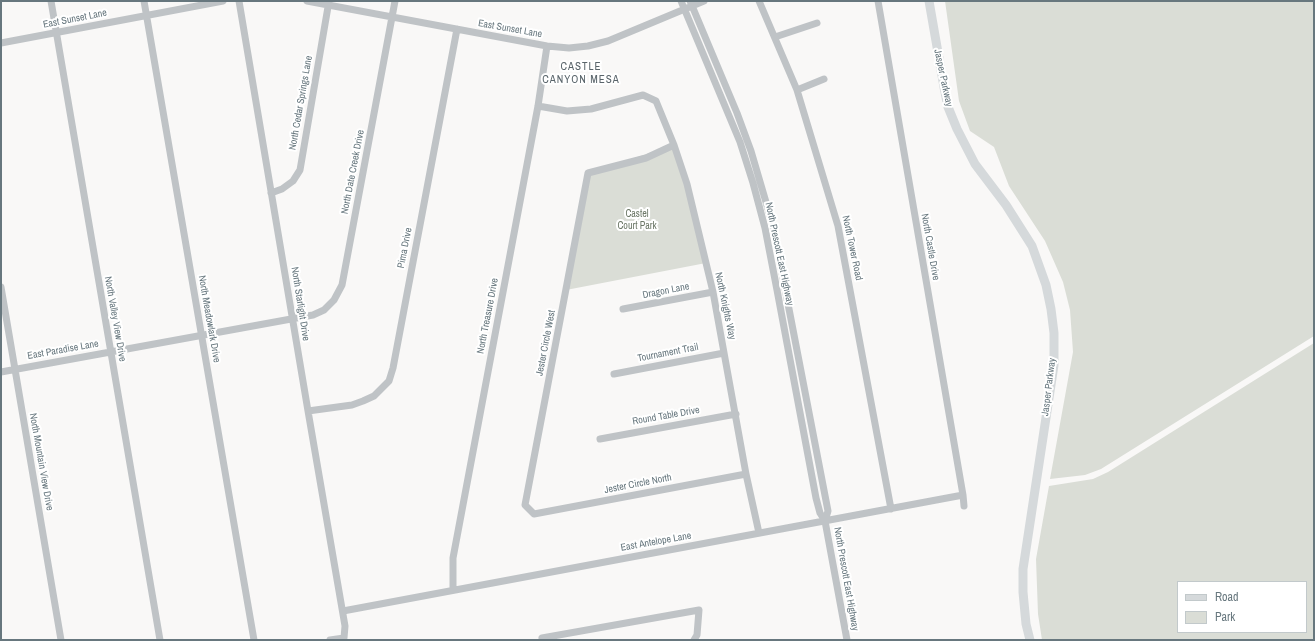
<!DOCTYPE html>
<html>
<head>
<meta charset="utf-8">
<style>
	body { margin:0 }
	#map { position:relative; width:1315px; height:641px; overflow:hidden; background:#f9f8f7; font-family:"Archivo Narrow",sans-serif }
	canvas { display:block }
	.frame { position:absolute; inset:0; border:2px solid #67777e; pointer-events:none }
	.legend { position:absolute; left:1177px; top:581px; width:130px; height:52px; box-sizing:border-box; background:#fff; border:1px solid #c2c9cb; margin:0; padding:5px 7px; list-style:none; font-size:12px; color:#67777e }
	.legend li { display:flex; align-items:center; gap:8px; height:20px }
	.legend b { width:20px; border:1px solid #c2c9cb }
</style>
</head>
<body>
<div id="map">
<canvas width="1315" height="641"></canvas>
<div class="frame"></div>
<ul class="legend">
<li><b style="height:5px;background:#d5d9db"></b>Road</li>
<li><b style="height:11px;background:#daddd6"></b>Park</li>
</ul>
</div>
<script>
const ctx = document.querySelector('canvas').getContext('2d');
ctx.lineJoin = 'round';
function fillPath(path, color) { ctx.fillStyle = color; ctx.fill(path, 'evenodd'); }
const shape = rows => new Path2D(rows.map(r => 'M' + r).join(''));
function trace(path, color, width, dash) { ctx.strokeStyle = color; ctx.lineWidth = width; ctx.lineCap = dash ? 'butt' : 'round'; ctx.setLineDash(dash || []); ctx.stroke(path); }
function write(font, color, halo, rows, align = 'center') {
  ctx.font = font + ' "Archivo Narrow",sans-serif'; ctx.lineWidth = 4; ctx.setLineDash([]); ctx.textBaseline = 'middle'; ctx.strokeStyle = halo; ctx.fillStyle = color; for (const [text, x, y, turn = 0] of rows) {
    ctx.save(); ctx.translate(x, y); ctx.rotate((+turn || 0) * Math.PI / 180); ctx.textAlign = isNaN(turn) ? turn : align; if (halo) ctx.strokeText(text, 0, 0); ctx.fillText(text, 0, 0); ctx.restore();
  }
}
fillPath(shape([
	[945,1,1314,1,1314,336,1101,469,1085,475,1050,479,1073,352,1070,310,1063,282,1045,241,1009,186,994,147,970,131,959,101],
	[674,145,706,263,566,290,588,173],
	[1314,343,1314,640,1042,640,1038,614,1036,559,1049,486,1093,479,1108,472],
	[1178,582,1306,582,1306,632,1178,632]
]), '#daddd6');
trace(shape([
	[51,1,160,640],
	[144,1,254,640],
	[239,1,308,411,345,626,344,638,330,640],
	[307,1,547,46,569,48,588,46,608,41,704,1],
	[681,1,740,142,753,183,765,228,777,290,816,498,820,513,825,521],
	[690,1,737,113,751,151,773,226,828,511,825,521,847,640],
	[759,1,797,90,838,226,891,509],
	[878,1,963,495],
	[775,37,817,23],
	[1,43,223,1],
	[797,90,824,79],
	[538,106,567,111,591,109,643,95,656,101,674,145,687,184,713,292,746,474,759,533],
	[674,145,646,158,588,173,525,505,534,514,746,474],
	[271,193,282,189,293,181,300,170,329,1],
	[1,287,61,640],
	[623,309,713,292],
	[1,372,313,315,324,310,334,300,342,285,395,1],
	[614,374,724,353],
	[308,411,352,405,363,401,374,396,389,381,393,368,457,29],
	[600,439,736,414],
	[453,590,453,558,538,106,547,46],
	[343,611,963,495,964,506],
	[543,640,542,638,699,610,697,635,694,640]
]), '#bfc3c6', 7);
trace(shape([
	[929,1,944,87,948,107,957,129,975,164,1006,205,1032,246,1046,285,1051,309,1054,333,1054,365,1023,569,1023,592,1026,624,1030,640]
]), '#d5d9db', 9);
write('10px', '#67777e', '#fff', [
	["East Sunset Lane",75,19,-11],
	["East Sunset Lane",510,29,10],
	["Jasper Parkway",943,78,78],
	["North Cedar Springs Lane",301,103,-80],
	["North Date Creek Drive",353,172,-79],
	["North Castle Drive",930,247,80],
	["Pima Drive",405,248,-79],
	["North Tower Road",852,248,78],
	["North Prescott East Highway",779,254,78],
	["Dragon Lane",666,291,-11],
	["North Starlight Drive",300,304,81],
	["North Knights Way",725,306,78],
	["North Treasure Drive",488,316,-79],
	["North Valley View Drive",115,319,80],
	["North Meadowlark Drive",209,319,80],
	["Jester Circle West",546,343,-79],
	["East Paradise Lane",63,350,-10],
	["Tournament Trail",668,353,-11],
	["Jasper Parkway",1049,387,-83],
	["Round Table Drive",666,416,-10],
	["North Mountain View Drive",41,462,80],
	["Jester Circle North",638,484,-11],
	["East Antelope Lane",656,542,-10],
	["North Prescott East Highway",846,579,80]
]);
write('10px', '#6b7766', '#fff', [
	["Castel",637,214],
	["Court Park",637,226]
]);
ctx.letterSpacing = '1px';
write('11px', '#59646a', '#fff', [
	["CASTLE",581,67],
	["CANYON MESA",581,80]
]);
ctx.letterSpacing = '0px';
</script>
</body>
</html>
